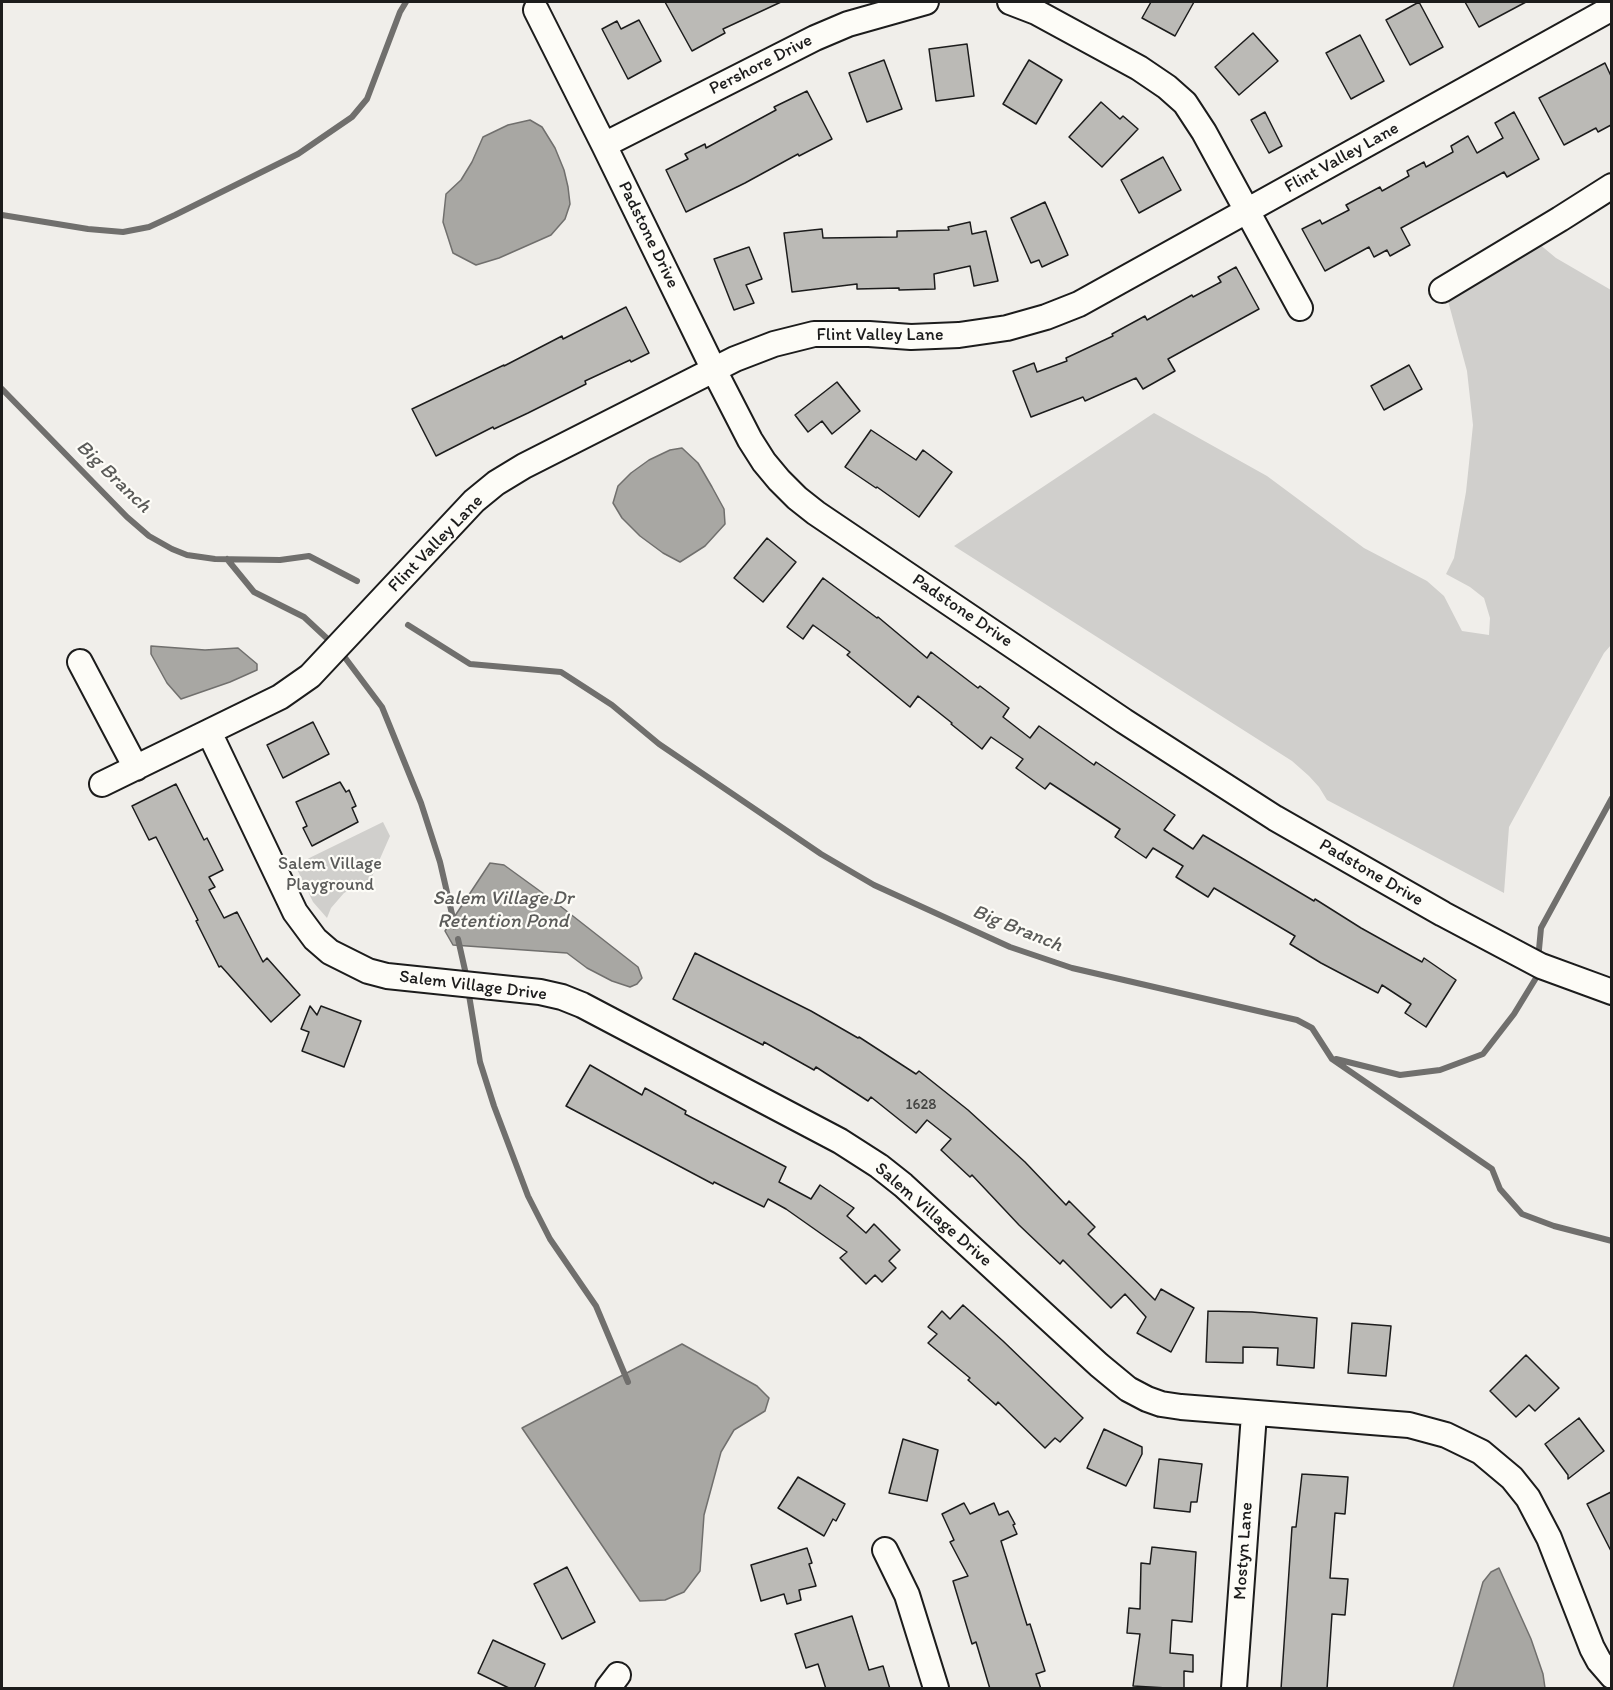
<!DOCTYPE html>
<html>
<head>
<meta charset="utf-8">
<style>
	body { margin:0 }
	#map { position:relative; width:1613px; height:1690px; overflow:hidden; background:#f0eeea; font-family:Itim,sans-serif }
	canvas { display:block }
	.frame { position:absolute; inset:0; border:3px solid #1c1c1c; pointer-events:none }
</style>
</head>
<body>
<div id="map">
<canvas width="1613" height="1690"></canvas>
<div class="frame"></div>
</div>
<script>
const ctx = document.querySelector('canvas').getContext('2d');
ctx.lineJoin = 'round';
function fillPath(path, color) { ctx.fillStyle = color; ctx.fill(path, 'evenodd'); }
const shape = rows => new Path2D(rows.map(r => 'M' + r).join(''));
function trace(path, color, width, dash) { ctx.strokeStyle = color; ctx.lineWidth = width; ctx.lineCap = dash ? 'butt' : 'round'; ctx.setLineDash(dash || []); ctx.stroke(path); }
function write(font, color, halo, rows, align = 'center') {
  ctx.font = font + ' Itim,sans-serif'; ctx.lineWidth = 4.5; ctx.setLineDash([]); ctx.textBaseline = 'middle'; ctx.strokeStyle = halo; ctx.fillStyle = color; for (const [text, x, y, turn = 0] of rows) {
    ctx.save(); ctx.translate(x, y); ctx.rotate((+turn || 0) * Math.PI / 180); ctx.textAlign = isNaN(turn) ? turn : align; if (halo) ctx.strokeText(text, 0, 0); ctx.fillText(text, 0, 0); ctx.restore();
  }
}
fillPath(shape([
	[1536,228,1538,243,1556,258,1611,290,1611,645,1604,653,1509,827,1504,893,1327,800,1319,787,1309,776,1292,761,954,546,1154,413,1267,476,1364,548,1427,581,1444,596,1462,631,1489,635,1490,618,1484,598,1470,587,1446,574,1454,558,1466,492,1473,425,1467,371,1441,275],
	[383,822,390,836,371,879,344,893,331,908,327,918,313,902,295,865]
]), '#d0cfcc');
const water = shape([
	[530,120,542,127,555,148,564,170,568,187,570,204,565,219,551,235,499,258,476,265,453,253,443,222,446,194,461,180,472,162,483,137,508,125,530,120],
	[682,448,698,463,712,487,724,509,725,524,705,546,680,562,663,553,640,536,622,518,613,503,618,486,631,473,649,460,670,450,682,448],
	[151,646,205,650,238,648,257,664,257,670,230,682,181,699,167,683,151,654,151,646],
	[490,863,504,865,555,902,638,967,642,978,637,984,630,987,612,981,587,968,567,953,453,945,445,931,490,863],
	[682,1344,757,1386,769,1398,765,1411,734,1430,721,1452,704,1515,700,1571,684,1592,665,1600,640,1601,522,1428,682,1344],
	[1499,1568,1531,1639,1543,1674,1545,1688,1453,1688,1483,1582,1491,1572,1499,1568]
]);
fillPath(water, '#a8a7a3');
trace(water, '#706f6d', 1.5);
trace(shape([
	[2,215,88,229,123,232,149,227,175,215,298,154,352,117,367,99,400,12,406,2],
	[2,389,127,517,149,536,172,549,187,555,215,559,280,560,309,556,357,581],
	[227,559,254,592,304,617,333,644],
	[408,625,470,664,561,672,612,705,659,744,821,854,874,885,1010,947,1072,968,1297,1020,1312,1028,1332,1059,1492,1169,1500,1189,1522,1214,1554,1226,1612,1241],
	[340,651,382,707,421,803,440,862,455,927],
	[458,939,467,979],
	[1538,960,1541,928,1612,798],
	[468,989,480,1062,494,1106,528,1196,550,1239,596,1306,628,1382],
	[1336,1059,1400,1075,1440,1070,1483,1054,1514,1014,1536,978,1537,970]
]), '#706f6d', 6);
const building = shape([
	[665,2,781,2,723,29,725,33,692,51,665,2],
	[1151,2,1194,2,1175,36,1142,18,1151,2],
	[1419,2,1443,47,1410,65,1386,20,1419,2],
	[1465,2,1526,2,1479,27,1465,2],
	[639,20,661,61,628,79,602,29,617,21,621,29,639,20],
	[1253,33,1278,61,1239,95,1215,67,1253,33],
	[1360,35,1384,81,1351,99,1326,53,1360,35],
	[967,44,974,96,936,101,929,49,967,44],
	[884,60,902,109,867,122,849,73,884,60],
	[1029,60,1062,80,1036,124,1003,104,1029,60],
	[1605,63,1611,76,1611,125,1598,132,1596,128,1564,145,1539,98,1605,63],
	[807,91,832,139,799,156,798,154,745,183,686,212,666,170,688,159,685,154,705,144,706,148,776,110,774,107,807,91],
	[1101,102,1120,119,1123,116,1138,129,1102,167,1069,137,1101,102],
	[1265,112,1282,146,1269,153,1251,120,1265,112],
	[1514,112,1539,159,1507,177,1504,172,1401,228,1410,245,1390,256,1387,250,1374,257,1369,247,1325,271,1302,229,1320,220,1322,224,1349,210,1346,205,1380,187,1382,191,1409,176,1407,171,1424,162,1426,167,1453,152,1451,146,1468,136,1477,153,1503,138,1495,123,1514,112],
	[1163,157,1181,190,1139,213,1121,180,1163,157],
	[1045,202,1068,255,1042,267,1039,260,1031,263,1011,218,1045,202],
	[970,222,972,234,986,231,998,281,974,286,970,266,934,274,935,289,899,290,899,288,857,289,857,284,792,292,784,233,822,229,823,238,897,237,897,231,949,230,948,227,970,222],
	[749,247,762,279,746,285,754,303,734,310,714,259,749,247],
	[1236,267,1259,309,1168,359,1175,371,1143,389,1136,378,1085,401,1083,397,1031,417,1013,371,1034,363,1037,372,1067,361,1066,358,1113,336,1112,334,1145,316,1147,320,1192,295,1193,297,1221,282,1218,277,1236,267],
	[626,307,649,353,631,362,630,360,585,381,586,384,528,413,494,429,493,427,436,456,412,409,504,365,504,366,562,336,563,339,626,307],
	[1409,365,1422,389,1384,410,1371,386,1409,365],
	[837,382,860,411,832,434,822,421,808,432,795,415,837,382],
	[871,430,916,460,923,450,952,472,919,517,877,487,876,488,845,467,871,430],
	[767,538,796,562,763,602,734,578,767,538],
	[823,578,877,618,878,617,927,658,931,652,978,688,980,686,1009,708,1003,717,1030,738,1039,726,1094,765,1096,762,1175,815,1164,830,1193,849,1203,835,1314,901,1315,899,1361,928,1422,962,1424,958,1456,980,1426,1027,1405,1013,1411,1004,1382,985,1378,993,1321,963,1290,944,1295,936,1214,888,1208,897,1176,877,1183,866,1153,848,1146,858,1115,837,1120,829,1050,783,1045,789,1016,768,1023,759,991,737,982,749,951,724,952,723,918,696,910,707,847,655,850,652,813,625,803,639,787,627,823,578],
	[313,722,329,754,283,778,267,745,313,722],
	[340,782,346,792,349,790,356,806,352,808,358,822,312,846,303,828,307,826,296,802,340,782],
	[176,784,204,840,207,838,223,870,209,877,215,887,209,890,224,918,237,912,263,962,267,958,300,995,271,1022,221,966,219,967,196,921,198,920,156,837,149,840,132,806,176,784],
	[695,953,811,1011,858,1038,859,1037,916,1074,919,1071,968,1110,1025,1162,1066,1205,1069,1201,1095,1227,1088,1234,1155,1300,1161,1289,1194,1308,1171,1352,1137,1333,1146,1317,1125,1294,1111,1308,1063,1260,1060,1264,1019,1225,972,1175,970,1177,941,1150,951,1139,927,1120,916,1133,871,1097,868,1101,816,1067,814,1070,764,1042,763,1045,673,999,695,953],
	[310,1006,317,1015,321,1006,361,1021,344,1067,302,1051,309,1032,301,1029,310,1006],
	[590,1065,642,1095,645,1088,686,1111,685,1114,786,1167,779,1182,811,1199,820,1185,854,1208,847,1216,866,1233,874,1224,900,1250,889,1261,896,1268,882,1282,875,1275,866,1284,840,1258,847,1252,786,1209,768,1199,764,1207,714,1182,713,1184,566,1106,590,1065],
	[963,1305,1003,1341,1083,1418,1060,1442,1055,1438,1045,1448,998,1402,996,1405,968,1380,970,1378,928,1343,937,1334,928,1327,942,1311,950,1319,963,1305],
	[1208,1311,1252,1312,1317,1318,1314,1368,1277,1365,1278,1348,1243,1347,1243,1363,1206,1362,1208,1311],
	[1352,1323,1391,1326,1386,1376,1348,1373,1352,1323],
	[1526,1355,1559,1388,1535,1411,1529,1405,1516,1417,1490,1391,1526,1355],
	[1579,1418,1604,1451,1568,1479,1568,1475,1545,1444,1579,1418],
	[1104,1429,1142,1447,1142,1454,1126,1486,1087,1468,1104,1429],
	[903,1439,938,1450,927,1501,889,1493,903,1439],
	[1159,1459,1202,1464,1197,1502,1191,1502,1190,1512,1154,1508,1159,1459],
	[1302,1474,1348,1477,1345,1514,1335,1513,1330,1578,1348,1579,1345,1615,1332,1614,1327,1689,1281,1689,1292,1527,1296,1527,1302,1474],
	[798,1477,845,1504,836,1521,833,1519,824,1536,778,1508,798,1477],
	[1611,1492,1611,1551,1587,1504,1611,1492],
	[964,1503,970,1514,994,1503,999,1515,1008,1511,1015,1524,1013,1525,1017,1534,1001,1541,1027,1625,1030,1624,1045,1671,1036,1674,1041,1689,990,1689,976,1642,972,1644,953,1581,968,1576,950,1542,954,1540,942,1514,964,1503],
	[1152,1547,1196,1552,1192,1622,1172,1620,1170,1653,1193,1655,1193,1672,1184,1671,1184,1689,1133,1686,1140,1634,1127,1633,1129,1608,1140,1609,1141,1563,1150,1564,1152,1547],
	[807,1548,812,1563,809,1564,816,1586,799,1590,801,1600,787,1604,784,1594,761,1601,751,1565,807,1548],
	[567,1567,595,1622,562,1639,534,1584,567,1567],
	[852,1616,869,1670,883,1666,890,1689,826,1689,818,1664,806,1668,795,1634,852,1616],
	[493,1640,545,1664,534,1689,511,1689,478,1673,493,1640]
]);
fillPath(building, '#bbbab6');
trace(building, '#1c1c1c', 1.5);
const minor = shape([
	[1010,2,1036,12,1139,68,1167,87,1185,103,1204,132,1300,308],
	[536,10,604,145,714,370,750,440,764,462,779,480,797,498,816,513,1124,721,1275,818,1443,914,1541,966,1612,992],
	[604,145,815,38,848,24,926,2],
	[1442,290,1560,219,1612,186],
	[80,662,136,768],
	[209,732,295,912,315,939,330,952,368,971,387,976,540,992,562,997,582,1005,840,1141,879,1166,903,1185,1099,1365,1128,1389,1147,1399,1161,1404,1181,1407,1409,1425,1446,1435,1481,1452,1512,1478,1528,1498,1549,1538,1592,1648,1599,1661,1612,1676],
	[102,784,280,697,310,676,474,501,496,483,524,466,735,359,774,344,814,334,869,334,911,337,959,335,1007,328,1046,317,1079,304,1612,8],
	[885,1550,907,1595,936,1688],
	[608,1688,618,1675],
	[1234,1688,1254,1414]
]);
trace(minor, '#1c1c1c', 28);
trace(minor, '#fdfcf7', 24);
write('15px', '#444442', null, [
	["1628",921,1105]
]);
write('18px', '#1c1c1c', '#fdfcf7', [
	["Pershore Drive",761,65,-27],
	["Flint Valley Lane",1342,158,-29],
	["Padstone Drive",648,235,64],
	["Flint Valley Lane",880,335],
	["Flint Valley Lane",436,544,-46],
	["Padstone Drive",962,611,34],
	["Padstone Drive",1371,873,30],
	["Salem Village Drive",473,986,7],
	["Salem Village Drive",933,1215,41],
	["Mostyn Lane",1244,1551,-86]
]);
write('18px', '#5b5b5a', '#fdfcf7', [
	["Salem Village",330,864],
	["Playground",330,885]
]);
write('italic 20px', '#5b5b59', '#fdfcf7', [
	["Big Branch",113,477,44],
	["Salem Village Dr",503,899],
	["Retention Pond",503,922],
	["Big Branch",1017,929,22]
]);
</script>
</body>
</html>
